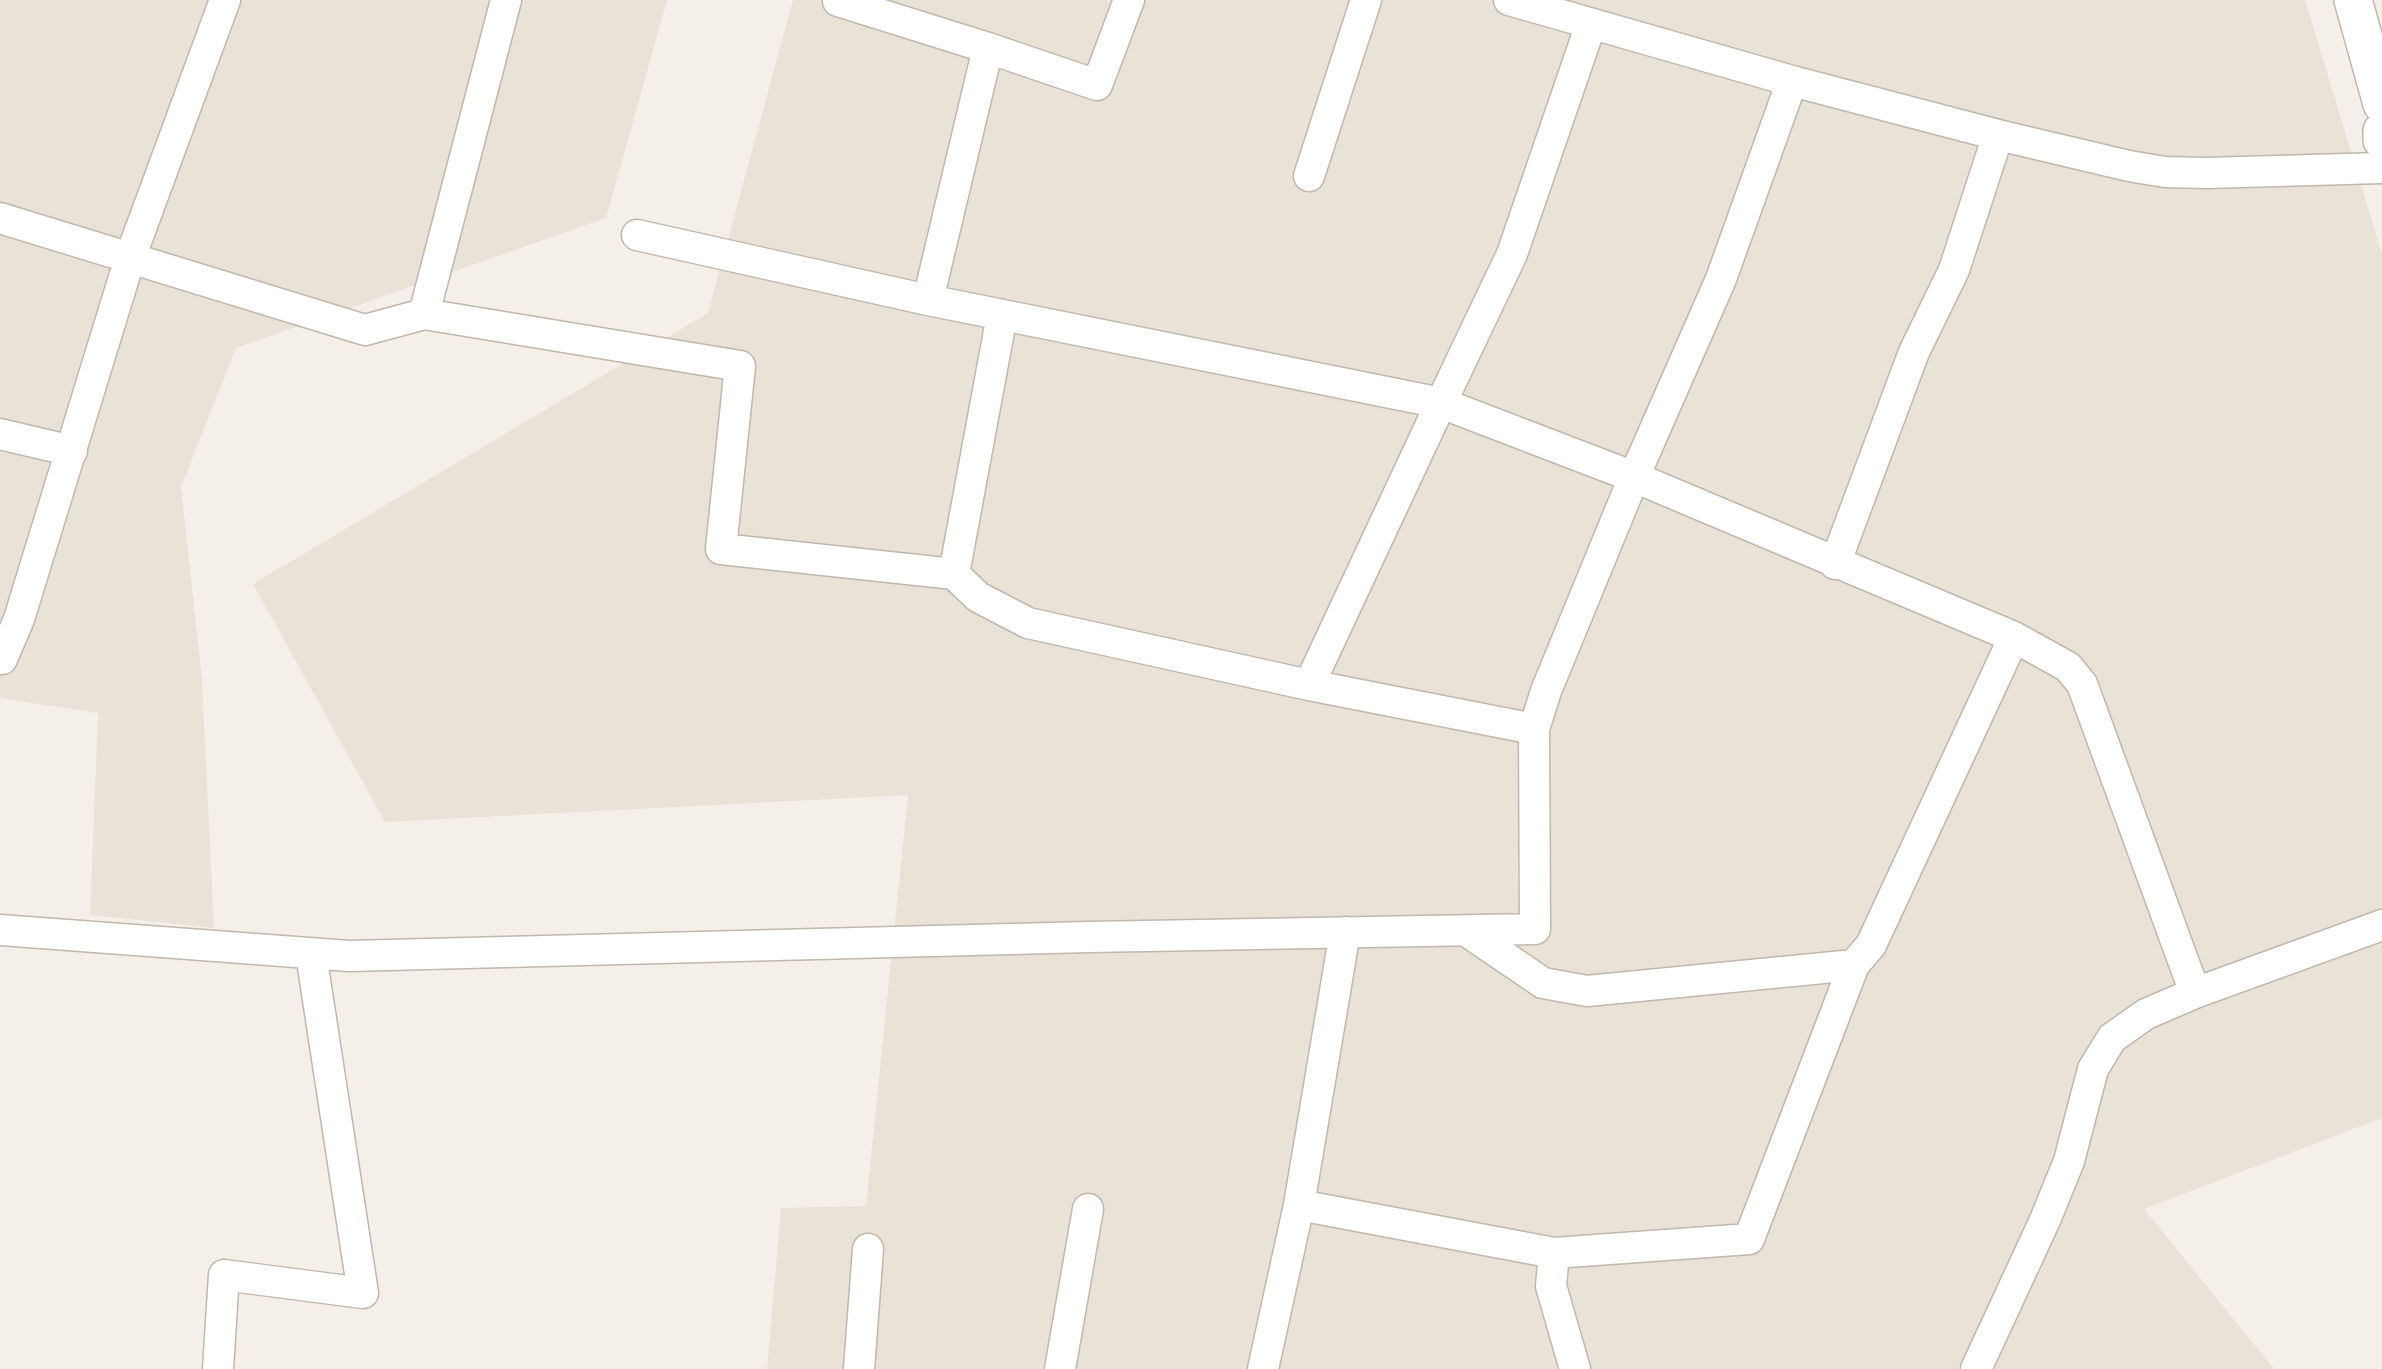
<!DOCTYPE html>
<html>
<head>
<meta charset="utf-8">
<style>
	body { margin:0 }
	canvas { display:block; background:#f4f0e9 }
</style>
</head>
<body>
<canvas width="2382" height="1369"></canvas>
<script>
const ctx = document.querySelector('canvas').getContext('2d');
ctx.lineJoin = 'round';
function fillPath(path, color) { ctx.fillStyle = color; ctx.fill(path, 'evenodd'); }
const shape = rows => new Path2D(rows.map(r => 'M' + r).join(''));
function trace(path, color, width, dash) { ctx.strokeStyle = color; ctx.lineWidth = width; ctx.lineCap = dash ? 'butt' : 'round'; ctx.setLineDash(dash || []); ctx.stroke(path); }
fillPath(shape([
	[0,0,667,0,606,218,236,348,181,487,202,680,214,928,90,915,98,713,0,698],
	[793,0,2305,0,2382,254,2382,1118,2144,1209,2274,1369,767,1369,781,1208,866,1206,908,795,385,822,253,584,708,313]
]), '#e8e2d7');
const minor = shape([
	[1509,0,1792,81,1998,135,2129,166,2165,172,2206,173,2382,168],
	[838,1,988,48,1097,85,1129,0],
	[1792,81,1721,279,1634,477,2014,637,2068,667,2082,684,2195,993],
	[1309,176,1366,0],
	[0,218,365,330,424,314,740,366,721,549,954,574,1002,315],
	[637,235,928,300,1441,403,1309,685],
	[928,300,988,48],
	[424,314,506,0],
	[0,434,72,451],
	[1835,564,1914,352,1954,270,1998,135],
	[954,574,978,597,1028,623,1309,685,1534,729],
	[0,659,2,659,19,619,130,258,225,0],
	[0,930,349,956,1089,937,1535,929,1534,729,1546,691,1634,477,1441,403,1512,254,1591,24],
	[1465,930,1543,983,1587,991,1854,965],
	[1299,1205,1554,1253,1749,1239,1854,965,1871,945,2014,637],
	[1554,1253,1551,1286,1575,1369],
	[218,1369,224,1275,363,1293,311,954],
	[859,1369,868,1249],
	[1060,1369,1088,1209],
	[1263,1369,1299,1205,1345,932],
	[1976,1369,2045,1220,2069,1161,2093,1069,2112,1038,2146,1014,2195,993,2382,925]
]);
const tertiary = shape([
	[2353,0,2382,104],
	[2382,131,2382,140]
]);
trace(minor, '#bfb8ac', 33);
trace(tertiary, '#bfb8ac', 40);
trace(minor, '#fff', 30);
trace(tertiary, '#fff', 37);
</script>
</body>
</html>
